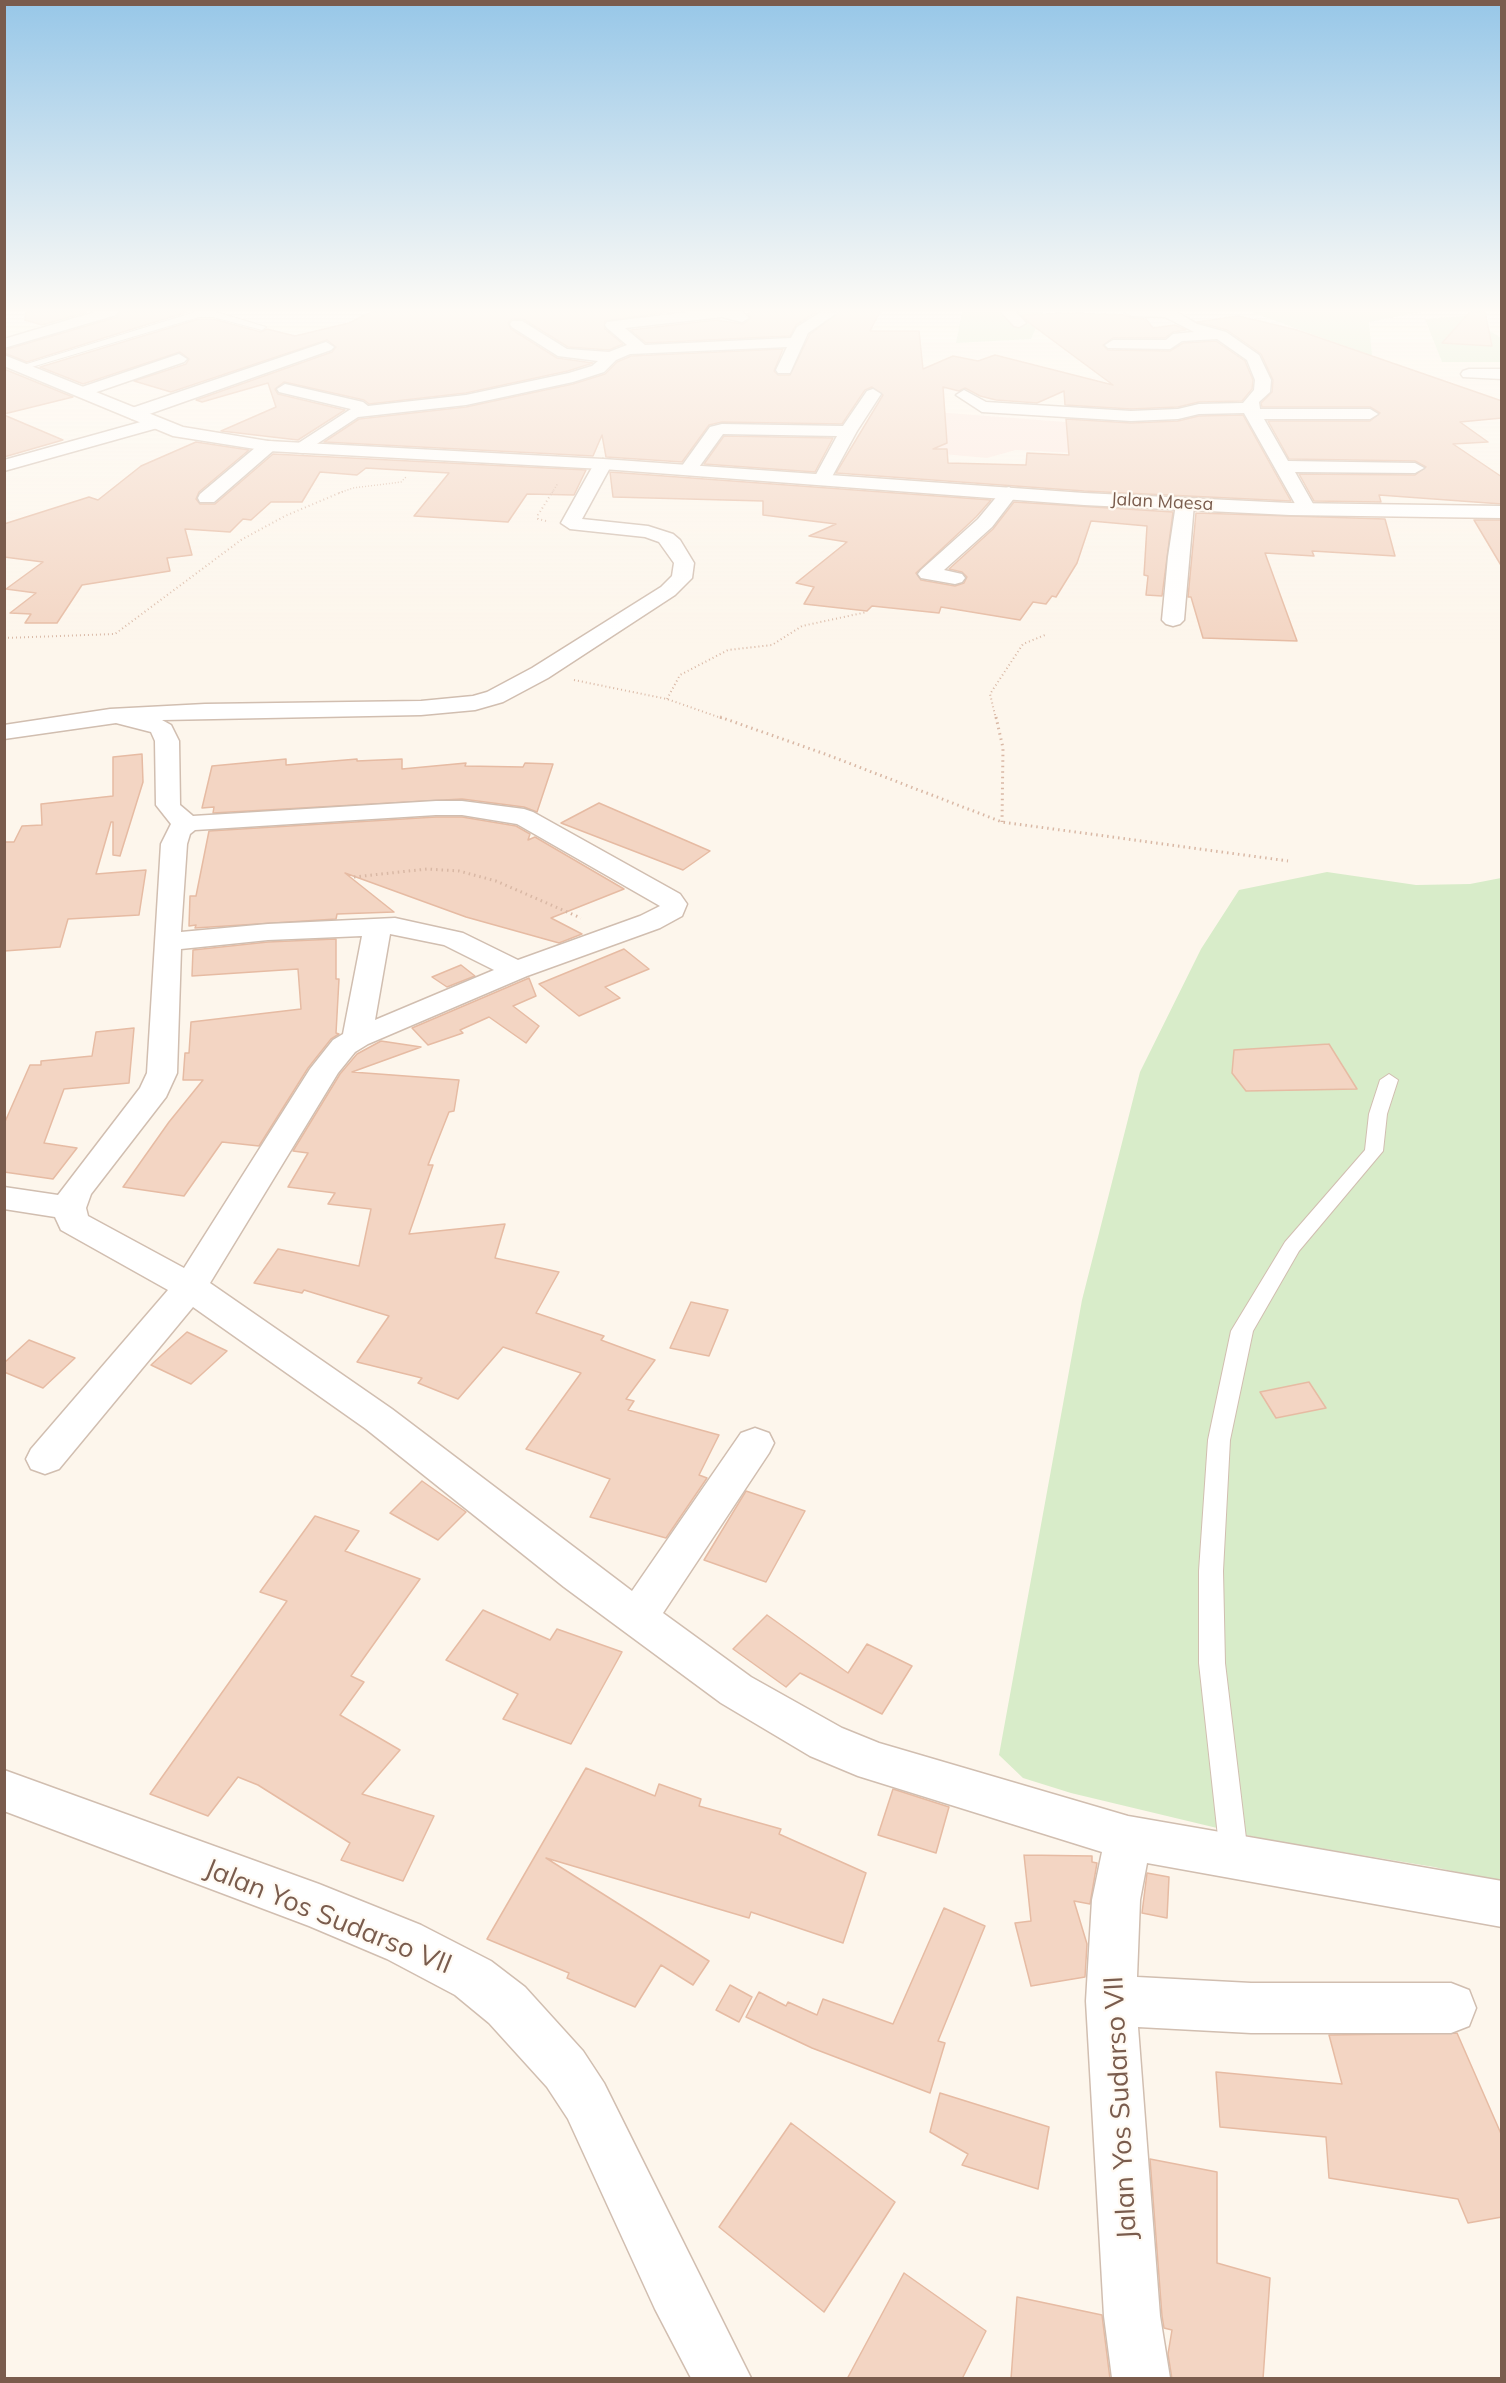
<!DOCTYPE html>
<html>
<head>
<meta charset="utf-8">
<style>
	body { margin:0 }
	#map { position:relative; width:1506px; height:2383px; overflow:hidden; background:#fdf6ec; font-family:Mulish,sans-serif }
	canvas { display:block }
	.frame { position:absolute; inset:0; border:6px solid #7a5c4d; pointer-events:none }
</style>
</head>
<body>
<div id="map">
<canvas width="1506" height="2383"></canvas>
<div class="frame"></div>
</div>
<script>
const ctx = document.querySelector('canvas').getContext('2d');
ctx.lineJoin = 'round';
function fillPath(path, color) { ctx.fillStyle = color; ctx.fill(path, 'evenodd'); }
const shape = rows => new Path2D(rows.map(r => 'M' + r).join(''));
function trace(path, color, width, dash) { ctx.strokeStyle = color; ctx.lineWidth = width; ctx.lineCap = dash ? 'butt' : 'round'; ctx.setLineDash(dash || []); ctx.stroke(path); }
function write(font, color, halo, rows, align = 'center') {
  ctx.font = font + ' Mulish,sans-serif'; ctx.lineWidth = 4.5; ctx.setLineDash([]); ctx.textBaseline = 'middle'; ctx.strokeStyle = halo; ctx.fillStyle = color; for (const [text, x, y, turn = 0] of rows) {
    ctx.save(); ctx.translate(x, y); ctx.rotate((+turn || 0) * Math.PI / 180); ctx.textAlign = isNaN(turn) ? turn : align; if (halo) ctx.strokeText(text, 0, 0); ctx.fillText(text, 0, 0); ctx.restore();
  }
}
fillPath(shape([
	[936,412,1079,423,1245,423,1264,451,1091,454,1016,450,987,458,920,452]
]), '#fde8e0');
fillPath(shape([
	[962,312,1043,312,1031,339,956,343],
	[1251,312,1422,312,1369,322,1372,356],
	[1466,316,1501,338,1501,362,1442,362,1425,319],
	[1327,872,1416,885,1470,884,1501,878,1501,1882,1434,1867,1263,1839,1071,1793,1023,1778,999,1755,1082,1300,1140,1072,1201,949,1239,890]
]), '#d8ecc9');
const building = shape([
	[26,312,87,312,42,325,25,320,26,312],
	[120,312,187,312,27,362,4,353,4,350,117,317,120,312],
	[371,312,669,312,605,321,605,329,623,344,609,350,568,347,523,319,512,319,508,323,511,329,557,358,593,363,568,371,466,393,369,404,364,400,284,382,275,389,278,394,345,410,298,440,221,431,276,407,268,383,202,402,196,400,332,352,336,347,327,340,171,392,134,381,186,364,189,359,180,352,83,384,40,367,199,319,213,319,261,332,267,329,295,336,349,323,371,312],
	[750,312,816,312,796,325,790,336,646,343,630,330,716,320,743,324,751,318,748,314,750,312],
	[839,312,880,312,870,331,919,331,923,369,953,356,978,361,995,355,1113,385,1028,322,1022,315,1068,313,1125,315,1132,318,1146,319,1153,328,1175,325,1186,330,1173,332,1165,338,1113,338,1103,345,1108,350,1170,351,1183,343,1216,341,1245,361,1253,380,1252,389,1242,401,1199,402,1178,407,1131,409,1065,405,1064,391,1037,403,996,400,980,396,965,388,959,391,943,387,947,443,933,449,947,449,948,463,1026,465,1027,453,1069,455,1066,419,1131,423,1178,421,1199,416,1243,415,1291,501,1084,491,836,473,883,395,872,387,865,390,842,424,722,422,709,425,682,462,606,457,602,435,593,456,324,442,359,419,466,407,573,384,605,374,617,362,631,356,783,349,774,371,778,375,790,375,810,334,839,312],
	[1470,312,1485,312,1492,346,1442,343,1470,312],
	[1238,316,1297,330,1502,401,1502,418,1460,422,1488,442,1453,444,1502,477,1502,504,1379,495,1381,502,1314,501,1299,474,1415,475,1426,467,1415,461,1289,459,1268,421,1370,421,1380,413,1370,407,1262,407,1261,403,1272,392,1273,380,1261,354,1227,330,1197,322,1238,316],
	[4,369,73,397,4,414,4,369],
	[4,415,63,440,4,457,4,415],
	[724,436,833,438,815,472,704,464,724,436],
	[196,442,249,450,199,492,196,499,200,504,215,504,273,454,586,470,574,495,527,494,508,522,414,516,449,473,366,468,357,475,320,472,302,502,271,502,251,520,243,519,230,532,185,529,192,555,167,558,170,571,82,585,57,623,25,623,31,614,10,613,36,593,6,589,43,562,4,557,4,524,89,497,98,500,141,466,196,442],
	[610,472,991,500,976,517,916,573,921,580,955,586,964,583,967,577,962,572,949,569,993,529,1014,502,1173,512,1162,596,1146,595,1148,576,1144,575,1147,526,1091,521,1077,563,1056,597,1052,596,1046,604,1033,602,1020,620,941,607,939,613,872,606,867,611,804,604,814,587,796,583,847,542,809,536,836,524,763,515,763,501,613,497,610,472],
	[1196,513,1385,519,1395,556,1312,551,1314,556,1265,553,1297,641,1203,638,1191,597,1188,597,1196,513],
	[1474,520,1502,520,1502,567,1474,520],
	[142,754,143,782,120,856,113,855,113,822,111,822,96,874,146,870,139,915,68,919,60,947,4,951,4,842,14,842,22,826,42,825,41,804,113,796,113,757,142,754],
	[286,759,286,765,357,759,357,761,402,759,402,769,466,763,465,766,523,767,525,763,553,764,537,812,524,807,462,799,213,813,214,807,202,808,212,766,286,759],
	[599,803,710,851,683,870,561,823,599,803],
	[436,817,462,817,516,826,530,834,528,840,535,837,624,889,551,918,582,934,559,943,466,917,345,873,394,912,337,914,336,919,195,928,196,925,189,926,190,896,196,896,209,831,436,817],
	[336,939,336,979,339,979,336,1033,339,1034,331,1039,308,1068,259,1146,222,1142,184,1196,123,1187,169,1122,203,1080,183,1080,185,1053,189,1053,191,1022,301,1009,298,969,192,976,193,950,268,942,336,939],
	[624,949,649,969,605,987,620,998,579,1016,539,984,624,949],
	[461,965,475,976,447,987,432,977,461,965],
	[529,978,536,996,513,1006,539,1026,526,1043,489,1017,460,1030,463,1033,428,1045,412,1028,529,978],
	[134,1028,129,1083,64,1089,44,1143,77,1148,53,1179,4,1172,4,1124,30,1065,41,1065,41,1061,92,1056,96,1032,134,1028],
	[381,1041,421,1047,352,1072,459,1080,454,1111,449,1112,428,1165,433,1165,409,1234,505,1224,495,1258,559,1272,536,1313,604,1336,601,1340,655,1360,626,1399,634,1401,628,1410,719,1435,699,1475,707,1478,666,1538,590,1517,610,1479,526,1449,581,1373,503,1347,458,1399,418,1383,422,1378,357,1362,389,1316,304,1290,302,1293,254,1283,278,1249,359,1266,371,1209,328,1204,335,1193,288,1187,308,1153,293,1151,340,1074,357,1054,381,1041],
	[1329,1044,1357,1089,1246,1091,1232,1073,1234,1050,1329,1044],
	[691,1302,728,1310,709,1356,670,1348,691,1302],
	[187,1332,227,1351,191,1384,151,1365,187,1332],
	[29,1340,75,1358,43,1388,4,1372,4,1363,29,1340],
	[1309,1382,1326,1408,1276,1418,1260,1392,1309,1382],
	[422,1481,466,1512,438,1540,390,1513,422,1481],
	[746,1491,805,1511,766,1582,704,1560,746,1491],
	[315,1516,359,1531,345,1551,420,1579,351,1676,364,1682,340,1715,400,1750,362,1794,434,1816,403,1881,341,1860,350,1843,258,1785,238,1777,208,1816,150,1794,287,1601,260,1592,315,1516],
	[483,1610,550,1640,557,1629,622,1652,571,1744,503,1719,518,1694,446,1660,483,1610],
	[767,1615,848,1673,867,1644,912,1666,882,1714,800,1673,786,1687,733,1649,767,1615],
	[586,1768,655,1796,659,1784,701,1799,699,1806,781,1829,779,1834,866,1873,843,1943,751,1912,749,1918,546,1858,709,1961,693,1985,661,1965,635,2007,567,1978,569,1973,487,1939,586,1768],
	[893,1789,949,1807,936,1853,878,1835,893,1789],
	[1024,1855,1092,1856,1092,1862,1097,1863,1090,1904,1074,1901,1087,1944,1085,1977,1031,1986,1015,1923,1031,1921,1024,1855],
	[1147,1873,1169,1877,1167,1918,1142,1913,1147,1873],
	[944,1908,985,1926,938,2041,945,2043,930,2093,812,2048,746,2017,759,1992,786,2006,788,2002,817,2015,823,1999,893,2024,944,1908],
	[730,1985,752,1997,739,2022,716,2010,730,1985],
	[1457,2033,1502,2136,1502,2217,1468,2223,1458,2199,1329,2178,1326,2137,1220,2127,1216,2072,1342,2084,1329,2035,1457,2033],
	[940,2093,1049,2127,1038,2189,962,2165,968,2154,930,2132,940,2093],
	[791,2123,895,2202,824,2312,719,2227,791,2123],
	[1150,2159,1217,2172,1217,2263,1270,2278,1263,2379,1172,2379,1168,2354,1172,2330,1164,2328,1162,2316,1150,2159],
	[904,2273,986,2331,962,2379,847,2379,904,2273],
	[1017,2297,1102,2315,1110,2379,1011,2379,1017,2297]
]);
fillPath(building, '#f3d5c3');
trace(building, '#e6bba3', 1.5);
const lane = shape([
	[195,312,216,312,266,327,262,330,213,317,199,317,25,369,17,367,195,312],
	[1389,1074,1398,1080,1387,1114,1383,1151,1299,1251,1253,1331,1230,1440,1223,1571,1225,1663,1248,1855,1244,1864,1234,1868,1224,1864,1220,1855,1199,1663,1199,1571,1208,1440,1231,1331,1285,1242,1365,1150,1369,1114,1380,1080,1389,1074]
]);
const street = shape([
	[95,312,118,312,116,315,4,348,4,339,95,312],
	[689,312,742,312,749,318,742,322,722,317,625,328,645,345,791,338,797,327,821,312,837,313,808,333,790,373,778,373,776,370,787,347,630,354,616,360,604,372,573,382,466,405,358,417,303,453,297,452,294,448,297,444,351,409,279,392,277,389,285,384,363,402,368,406,466,395,569,373,592,366,598,361,558,356,512,327,510,324,512,321,522,321,567,349,609,352,627,345,607,328,605,325,607,322,689,312],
	[1001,312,1016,312,1026,323,1019,327,1014,326,1001,312],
	[1125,312,1177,312,1197,324,1226,332,1259,355,1271,380,1270,392,1259,402,1260,409,1370,409,1378,414,1370,419,1264,419,1288,461,1415,463,1424,468,1415,473,1295,472,1316,509,1307,515,1298,509,1244,413,1199,414,1178,419,1131,421,982,412,956,395,964,390,986,402,1131,411,1178,409,1199,404,1243,403,1254,390,1255,380,1247,360,1217,339,1182,341,1170,349,1108,348,1105,345,1113,340,1166,340,1173,334,1194,332,1165,317,1132,316,1125,312],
	[326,342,334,347,331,350,138,418,132,419,124,414,126,410,326,342],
	[179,354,187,359,184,362,88,395,76,395,74,392,76,389,179,354],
	[1469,369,1502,369,1502,379,1463,377,1461,374,1463,371,1469,369],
	[873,389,881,394,857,431,828,484,822,485,813,480,837,436,723,434,694,474,682,474,679,470,710,427,722,424,843,426,867,391,873,389],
	[155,418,163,423,161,427,4,471,4,460,155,418],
	[268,441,274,442,277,446,274,450,214,502,200,502,198,498,200,494,262,442,268,441],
	[603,459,612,464,582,519,648,526,673,534,680,540,694,563,692,578,675,595,548,678,503,702,475,710,421,715,162,720,171,725,179,741,180,805,193,816,436,801,462,801,524,809,533,812,680,894,687,904,682,916,660,928,527,976,368,1044,355,1052,338,1073,210,1283,392,1409,632,1591,741,1433,755,1428,769,1433,774,1443,769,1453,663,1613,751,1677,842,1728,879,1743,1128,1816,1502,1881,1502,1927,1147,1863,1140,1900,1137,1977,1251,1983,1451,1983,1469,1990,1476,2008,1469,2026,1451,2033,1251,2033,1138,2027,1160,2316,1170,2378,1112,2378,1104,2316,1086,2001,1092,1900,1102,1852,858,1776,810,1756,721,1703,564,1587,366,1429,193,1307,59,1469,45,1474,31,1469,26,1459,31,1449,168,1290,61,1230,55,1217,4,1209,4,1187,58,1195,140,1088,147,1073,161,844,171,824,156,805,155,741,151,732,116,723,4,739,4,725,110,709,205,704,421,701,473,696,487,692,532,668,661,587,672,576,674,563,659,542,645,537,570,529,561,523,594,464,603,459],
	[436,815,462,815,517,824,660,906,640,916,518,960,463,933,395,918,268,924,181,932,187,844,190,834,195,830,436,815],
	[390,934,444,945,494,970,375,1020,390,934],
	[362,936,343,1034,333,1040,310,1069,184,1268,88,1216,86,1208,91,1194,166,1097,177,1073,181,949,268,940,362,936],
	[1009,487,1018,493,1015,497,992,527,944,570,962,574,965,578,962,582,955,584,921,578,918,574,921,570,978,519,1003,489,1009,487],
	[1185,498,1194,504,1184,620,1180,624,1173,626,1166,624,1162,620,1168,557,1176,504,1185,498],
	[4,1770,319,1884,421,1925,491,1961,525,1987,583,2051,604,2083,751,2378,691,2378,655,2309,568,2119,547,2087,489,2023,455,1995,387,1959,309,1926,4,1811,4,1770]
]);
const secondary = shape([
	[4,355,183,427,268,441,603,459,1084,493,1290,503,1502,506,1502,518,1290,515,1084,505,603,469,268,451,173,436,4,366,4,355]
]);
trace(lane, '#d1beb0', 2);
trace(street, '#d1beb0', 3);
trace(secondary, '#d6c0b0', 3);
trace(shape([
	[339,493,353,488,401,482,407,476],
	[552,493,558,483]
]), '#d9b8a5', 1.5, [1, 2]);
trace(shape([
	[546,521,538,519,538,515,553,491],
	[4,638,115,634,241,540,285,516,344,491],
	[574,680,667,699,724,719],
	[667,699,680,675,728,650,772,645,802,626,867,612],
	[996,719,990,694,1023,644,1045,635]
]), '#d9b8a5', 2, [1, 3]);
trace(shape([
	[720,717,825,754,1002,822,1288,861],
	[996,717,1003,748,1002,822],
	[354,877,427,869,459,871,496,881,581,918]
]), '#d9b8a5', 3, [1.5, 4]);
fillPath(lane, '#fff');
fillPath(street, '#fff');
fillPath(secondary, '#fff');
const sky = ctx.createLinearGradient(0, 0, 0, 646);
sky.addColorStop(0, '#97c7e8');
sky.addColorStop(0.48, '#fefbf6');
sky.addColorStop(1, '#fefbf600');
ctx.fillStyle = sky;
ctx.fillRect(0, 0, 1506, 646);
write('18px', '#7a5c4d', '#fffaf3', [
	["Jalan Maesa",1162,502,3]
]);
write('27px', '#7a5c4d', '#fffaf3', [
	["Jalan Yos Sudarso VII",328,1917,22],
	["Jalan Yos Sudarso VII",1121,2108,-93]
]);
</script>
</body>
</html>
